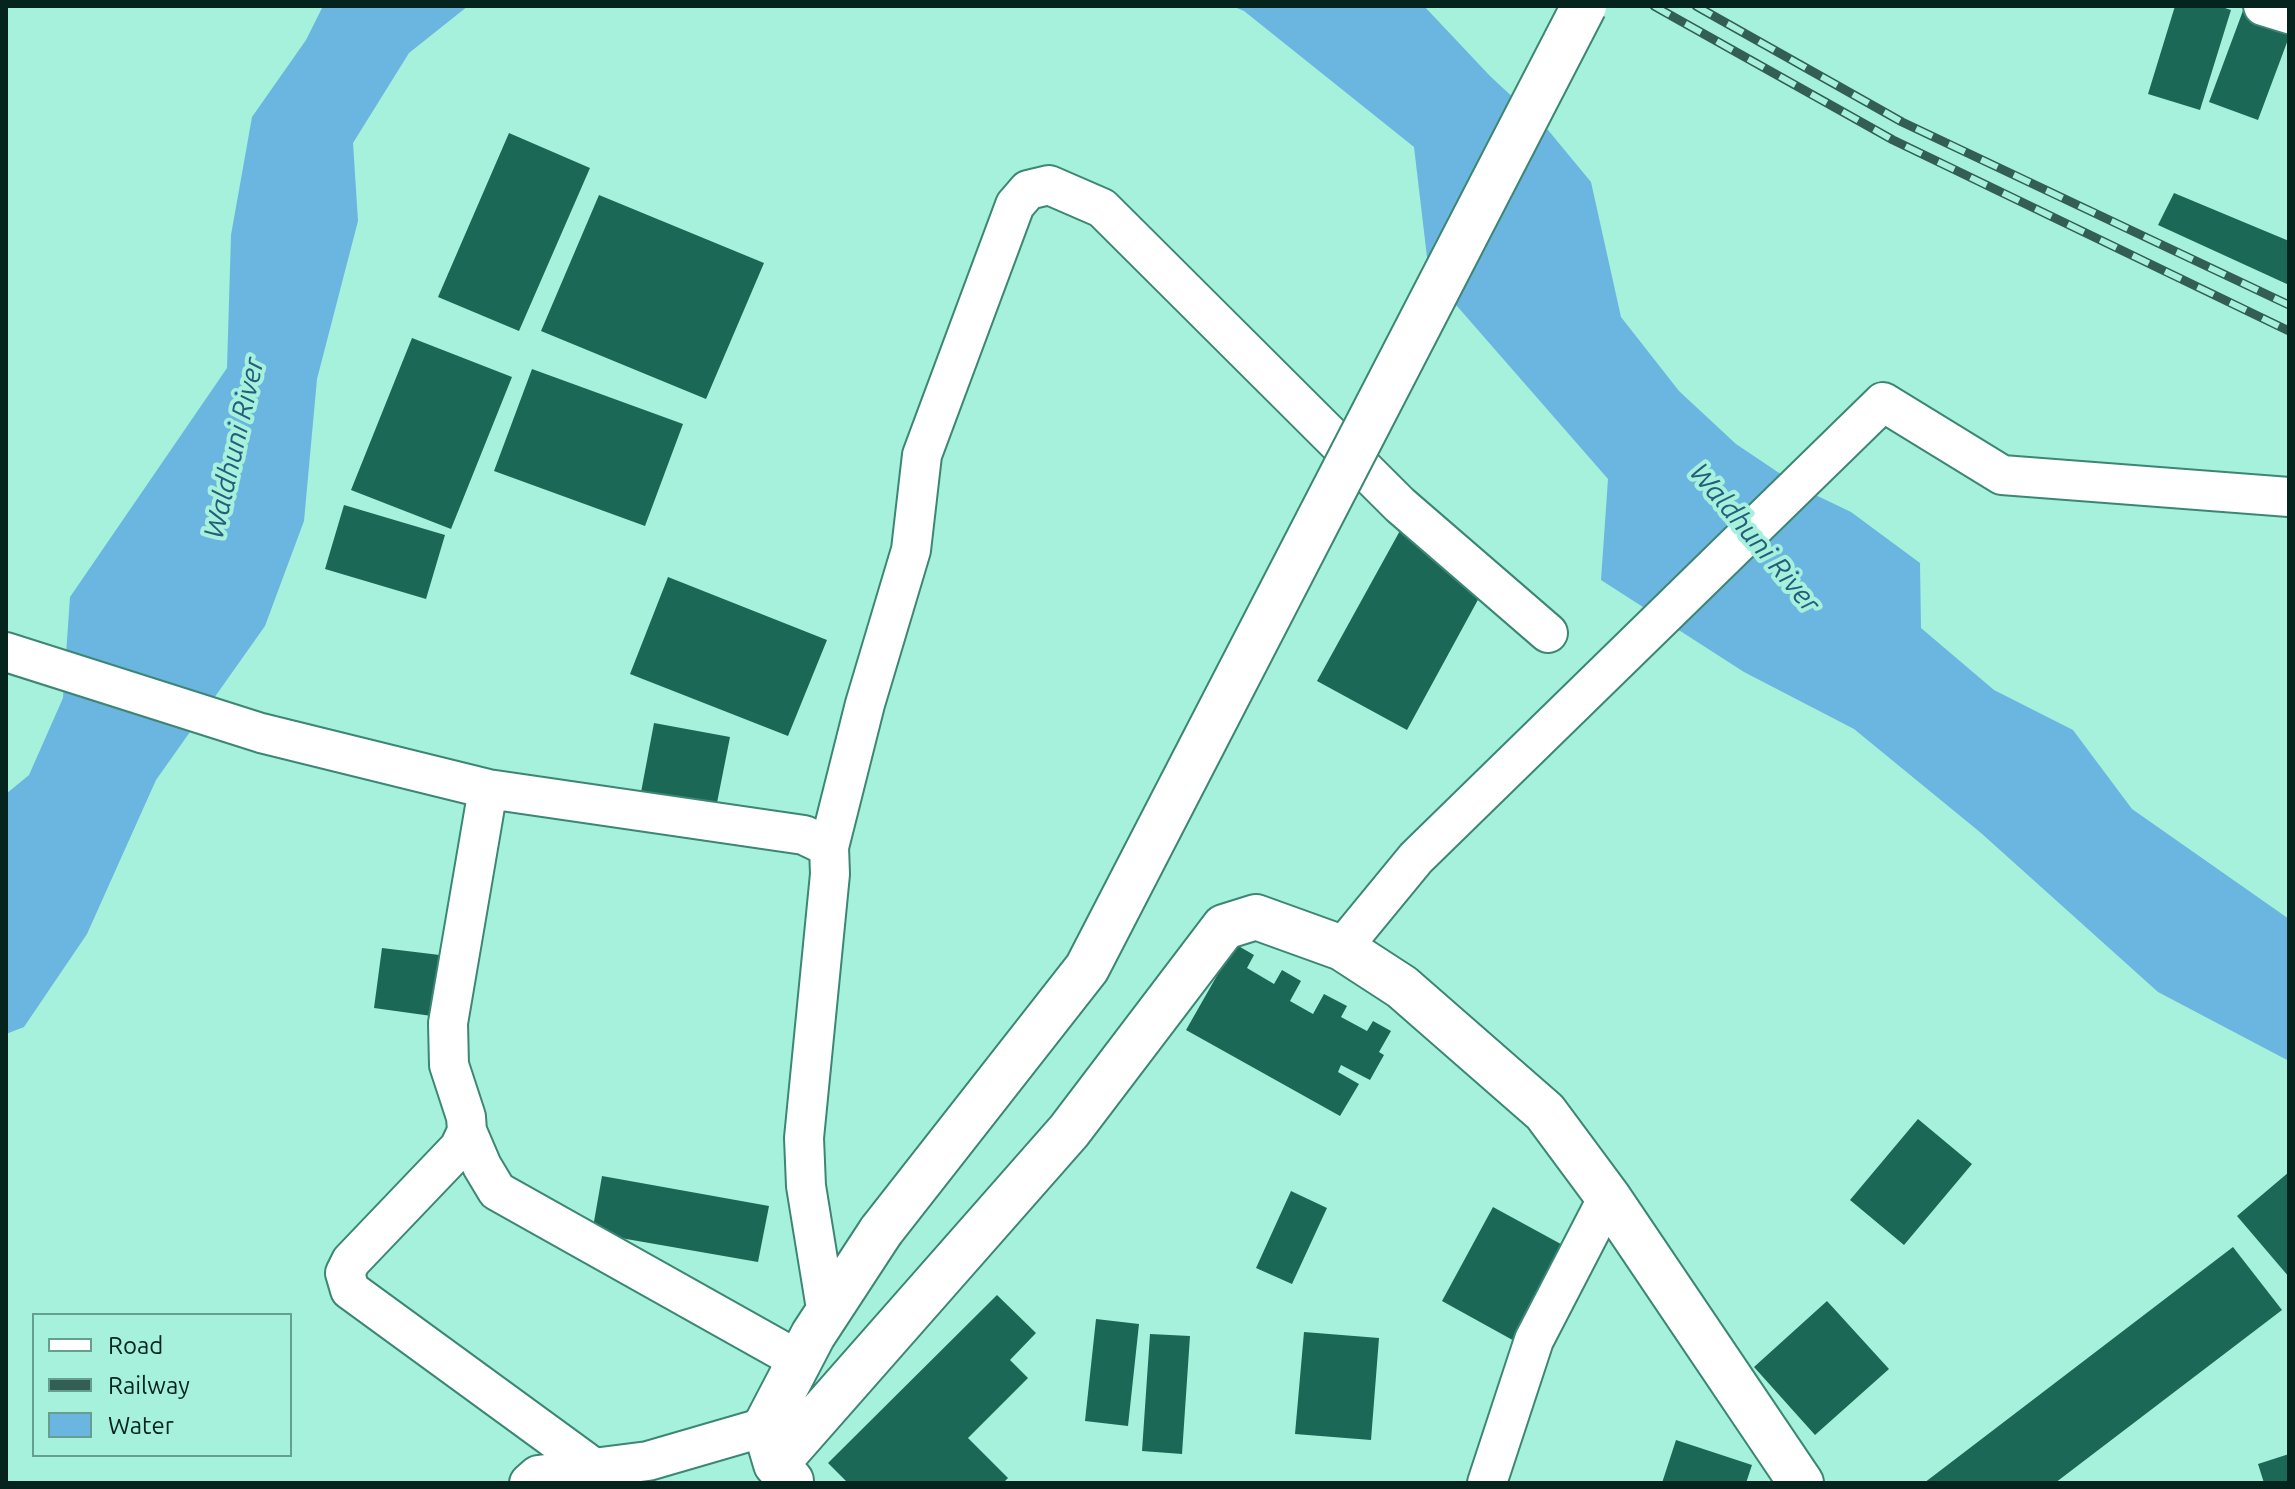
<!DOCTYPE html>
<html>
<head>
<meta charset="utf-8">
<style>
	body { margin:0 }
	#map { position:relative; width:2295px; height:1489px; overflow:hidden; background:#a6f1db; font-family:Ubuntu,sans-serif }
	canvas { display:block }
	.frame { position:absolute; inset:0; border:8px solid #04241d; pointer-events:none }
	.legend { position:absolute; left:32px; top:1313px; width:260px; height:144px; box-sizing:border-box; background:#a6f1db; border:2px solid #659f8f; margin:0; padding:10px 14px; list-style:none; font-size:24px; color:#04241d }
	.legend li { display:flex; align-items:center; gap:16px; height:40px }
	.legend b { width:40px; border:2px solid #659f8f }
</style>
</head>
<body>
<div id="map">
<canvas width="2295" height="1489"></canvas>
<div class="frame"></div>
<ul class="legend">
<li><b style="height:10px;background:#fff"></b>Road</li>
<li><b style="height:10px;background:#325e53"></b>Railway</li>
<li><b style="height:22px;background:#6ab6e0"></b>Water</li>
</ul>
</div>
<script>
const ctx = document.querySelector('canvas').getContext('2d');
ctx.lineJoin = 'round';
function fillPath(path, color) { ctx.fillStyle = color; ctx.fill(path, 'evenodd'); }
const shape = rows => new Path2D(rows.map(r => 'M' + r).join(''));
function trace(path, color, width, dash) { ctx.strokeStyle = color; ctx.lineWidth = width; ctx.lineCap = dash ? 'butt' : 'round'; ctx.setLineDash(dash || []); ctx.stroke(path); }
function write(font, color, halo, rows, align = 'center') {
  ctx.font = font + ' Ubuntu,sans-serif'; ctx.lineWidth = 8; ctx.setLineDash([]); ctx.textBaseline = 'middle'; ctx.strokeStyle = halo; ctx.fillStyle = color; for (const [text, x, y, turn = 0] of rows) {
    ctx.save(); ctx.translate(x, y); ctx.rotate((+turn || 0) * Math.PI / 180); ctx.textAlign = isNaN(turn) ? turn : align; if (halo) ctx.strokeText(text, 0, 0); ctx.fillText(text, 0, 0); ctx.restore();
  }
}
fillPath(shape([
	[323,6,468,6,409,53,353,143,358,221,317,379,304,521,265,626,156,780,87,934,24,1027,6,1034,6,794,29,775,63,698,70,597,227,368,231,235,252,117,306,40],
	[1232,6,1424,6,1490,76,1548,130,1591,182,1621,317,1679,391,1736,444,1803,489,1851,512,1920,563,1921,628,1994,690,2073,730,2132,809,2289,919,2289,1061,2158,992,1981,833,1854,729,1744,672,1601,580,1608,479,1429,274,1414,147,1244,11]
]), '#6ab6e0');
fillPath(shape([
	[2175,6,2219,6,2231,10,2200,110,2148,94],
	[2244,8,2289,25,2289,37,2258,120,2209,102],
	[509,133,590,168,519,331,438,297],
	[2174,193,2289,241,2289,285,2158,225],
	[599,195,764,263,706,399,541,331],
	[412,338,512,377,451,529,351,490],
	[532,369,683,424,645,526,494,471],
	[344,505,445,535,426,599,325,569],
	[1402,527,1480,596,1407,730,1317,681],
	[668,577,827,640,788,736,630,674],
	[654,723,730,737,714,818,639,803],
	[1235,944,1254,955,1247,968,1274,984,1282,970,1301,981,1290,1001,1313,1014,1324,994,1347,1006,1341,1017,1367,1031,1373,1021,1391,1031,1379,1052,1384,1055,1370,1080,1341,1065,1338,1072,1359,1084,1340,1116,1186,1030],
	[382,948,448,956,439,1017,374,1008],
	[1918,1119,1972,1164,1904,1245,1850,1200],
	[2289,1172,2289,1277,2237,1216],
	[602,1176,769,1206,758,1262,592,1233],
	[1291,1191,1327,1208,1292,1284,1256,1268],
	[1493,1207,1570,1249,1518,1343,1442,1301],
	[2233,1247,2282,1310,2055,1483,1924,1483],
	[997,1295,1036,1333,1010,1360,1028,1378,968,1438,1008,1478,1003,1483,848,1483,828,1463],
	[1827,1301,1889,1369,1815,1435,1754,1367],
	[1096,1319,1139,1324,1128,1426,1085,1421],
	[1304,1332,1379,1338,1371,1440,1295,1434],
	[1150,1334,1190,1336,1182,1454,1142,1451],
	[1676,1440,1752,1465,1746,1483,1662,1483],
	[2289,1454,2289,1483,2264,1483,2258,1464]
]), '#1c6857');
const street = shape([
	[2263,6,2289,14],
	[6,652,261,733,488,789,804,835,829,847,830,874,804,1138,806,1186,827,1315],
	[488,789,448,1023,449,1065,466,1117,467,1131,459,1148,351,1261,345,1273,350,1290,594,1468],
	[829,847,865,704,911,550,922,455,1015,205,1028,190,1049,185,1102,208,1400,505,1548,633],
	[1342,948,1416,858,1883,402,2002,475,2289,497],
	[467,1131,482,1166,497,1191,800,1361],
	[529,1483,538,1475,648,1461,765,1427],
	[1487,1483,1534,1340,1608,1197]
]);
const secondary = shape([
	[776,1464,1069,1131,1224,927,1256,917,1342,948,1402,987,1545,1112,1608,1197,1801,1483],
	[791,1481,776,1464,765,1427,813,1335,881,1231]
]);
trace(street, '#3c8674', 42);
trace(secondary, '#3c8674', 48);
trace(street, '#fff', 38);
trace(secondary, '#fff', 44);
const rail = shape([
	[1654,6,1893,140,2289,331],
	[1696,6,1902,122,2289,305]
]);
trace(rail, '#325e53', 9);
trace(rail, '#a6f1db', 6, [18]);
const secondaryBridge = shape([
	[881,1231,1087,968,1584,6]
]);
trace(secondaryBridge, '#3c8674', 48, []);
trace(secondaryBridge, '#fff', 44);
write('italic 28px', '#255e7c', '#a6f1db', [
	["Waldhuni River",234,448,-77],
	["Waldhuni River",1755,538,50]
]);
</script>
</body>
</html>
